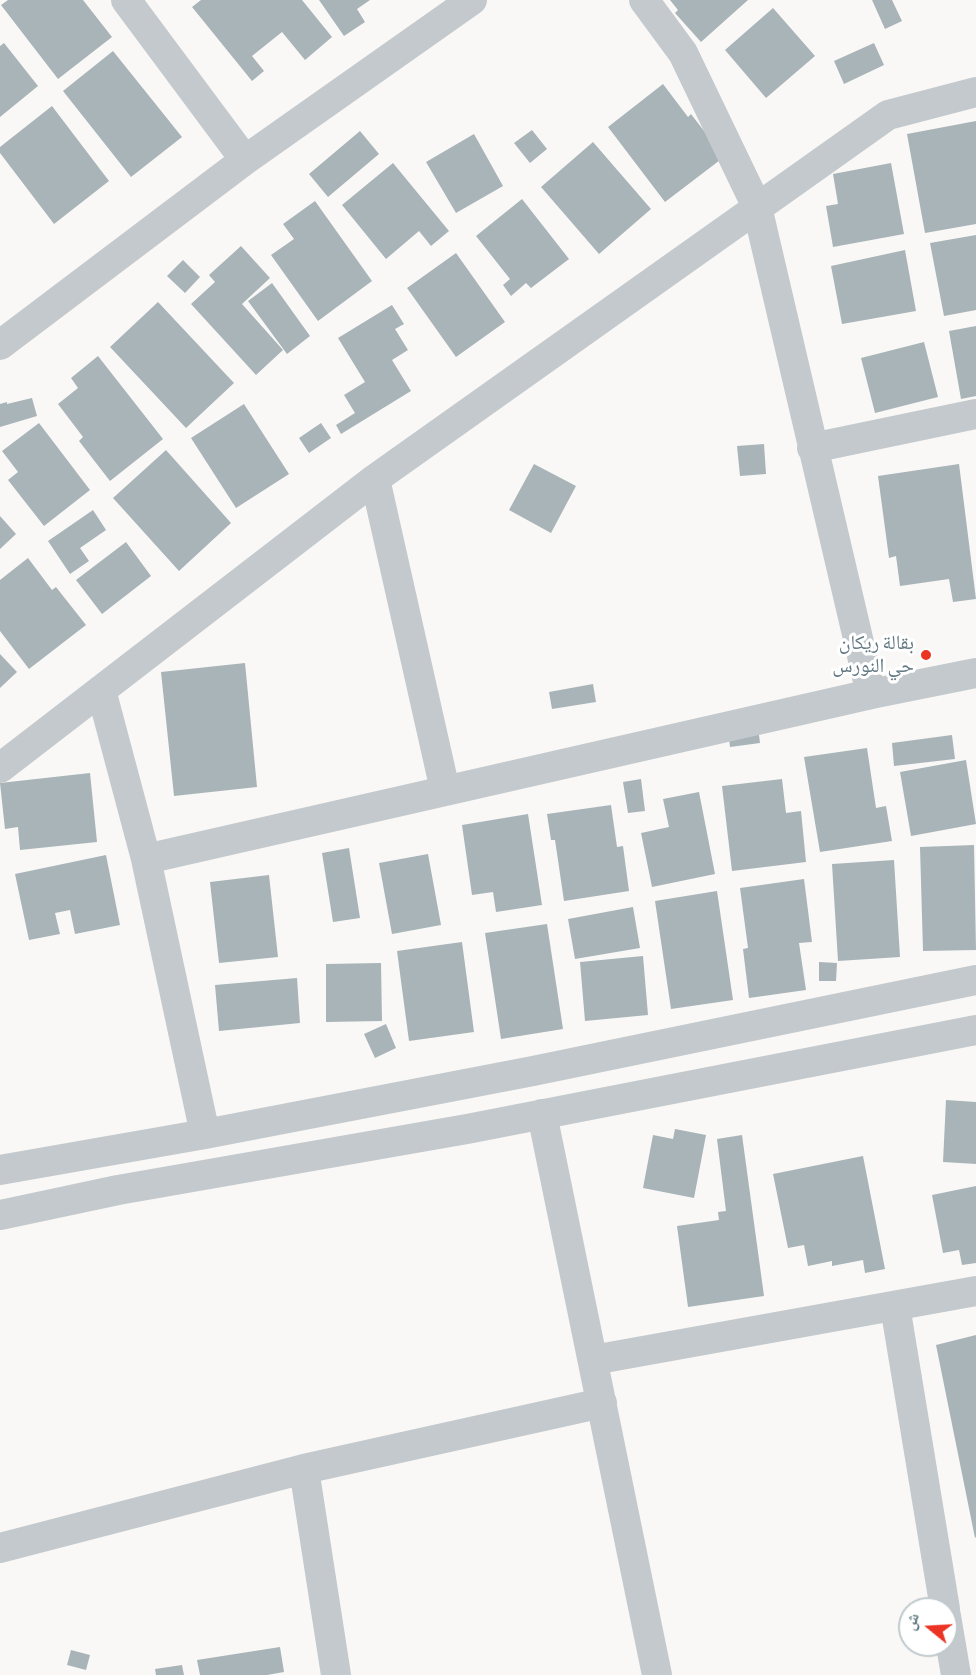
<!DOCTYPE html>
<html>
<head>
<meta charset="utf-8">
<style>
	body { margin:0 }
	#map { position:relative; width:976px; height:1675px; overflow:hidden; background:#f9f8f6; font-family:"Sofia Sans Condensed","Noto Naskh Arabic",sans-serif }
	canvas { display:block }
	.north { position:absolute; left:898px; top:1597px; width:60px; height:60px; box-sizing:border-box; background:#fff; border:2px solid #c0c9cd; border-radius:50%; rotate:288deg; font-size:16px; font-weight:700; line-height:24px; text-align:center; color:#627982 }
	.north::after { content:''; display:block; margin:auto; width:21px; height:27px; background:#eb3423; clip-path:polygon(50% 0,100% 100%,50% 72%,0 100%) }
</style>
</head>
<body>
<div id="map">
<canvas width="976" height="1675"></canvas>
<div class="north">ش</div>
</div>
<script>
const ctx = document.querySelector('canvas').getContext('2d');
ctx.lineJoin = 'round';
function fillPath(path, color) { ctx.fillStyle = color; ctx.fill(path, 'evenodd'); }
const shape = rows => new Path2D(rows.map(r => 'M' + r).join(''));
function trace(path, color, width, dash) { ctx.strokeStyle = color; ctx.lineWidth = width; ctx.lineCap = dash ? 'butt' : 'round'; ctx.setLineDash(dash || []); ctx.stroke(path); }
function write(font, color, halo, rows, align = 'center') {
  ctx.font = font + ' "Sofia Sans Condensed","Noto Naskh Arabic",sans-serif'; ctx.lineWidth = 6; ctx.setLineDash([]); ctx.textBaseline = 'middle'; ctx.strokeStyle = halo; ctx.fillStyle = color; for (const [text, x, y, turn = 0] of rows) {
    ctx.save(); ctx.translate(x, y); ctx.rotate((+turn || 0) * Math.PI / 180); ctx.textAlign = isNaN(turn) ? turn : align; if (halo) ctx.strokeText(text, 0, 0); ctx.fillText(text, 0, 0); ctx.restore();
  }
}
fillPath(shape([
	[8,0,83,0,112,37,58,79,1,5],
	[201,0,302,0,332,37,305,60,282,32,252,56,264,71,252,81,192,7],
	[319,0,370,0,357,9,365,22,344,36],
	[670,0,748,0,701,42,675,13,678,10],
	[872,0,892,0,902,21,885,29],
	[773,8,815,56,766,98,725,50],
	[4,43,38,86,0,117,0,46],
	[874,43,884,65,844,84,834,61],
	[113,51,182,137,131,177,63,91],
	[663,84,688,117,691,114,724,157,665,202,608,127],
	[52,106,109,181,54,224,0,153,0,147],
	[976,121,976,224,925,233,907,134],
	[532,130,547,149,530,163,514,143],
	[360,131,379,154,328,197,309,174],
	[474,134,503,186,456,213,426,162],
	[593,142,651,209,599,254,541,187],
	[393,163,449,231,431,246,419,231,386,259,342,205],
	[891,163,904,234,833,247,826,206,838,204,833,174],
	[522,199,569,259,531,288,526,283,511,296,503,285,510,279,476,236],
	[315,201,372,281,318,321,271,255,294,239,283,224],
	[976,235,976,310,944,316,930,243],
	[241,246,270,278,242,304,283,350,256,375,191,304,215,282,209,275],
	[905,250,916,311,842,324,831,266],
	[456,253,505,322,456,357,407,288],
	[183,260,200,277,185,293,167,276],
	[272,283,310,336,287,354,248,301],
	[158,302,234,383,186,428,110,347],
	[392,305,404,324,395,329,408,350,392,360,411,391,341,434,336,425,355,413,344,395,365,382,338,338],
	[976,326,976,396,961,399,949,331],
	[924,342,938,397,875,413,861,358],
	[98,356,163,439,110,481,79,441,83,437,58,404,78,388,71,378],
	[32,398,37,416,0,427,0,404,7,402,7,404],
	[244,404,289,474,236,508,191,438],
	[39,423,90,490,44,526,8,480,18,472,2,451],
	[321,423,331,438,309,453,299,438],
	[764,444,766,474,740,476,737,446],
	[166,450,231,523,179,571,113,498],
	[534,464,576,486,551,533,509,510],
	[959,464,976,599,953,602,949,579,900,586,896,556,889,558,878,476],
	[93,510,106,530,80,548,89,561,70,574,48,541],
	[0,516,16,534,0,549],
	[126,542,151,576,102,614,76,580],
	[28,558,52,590,56,587,86,625,29,669,0,631,0,580],
	[0,654,17,672,0,688],
	[245,663,257,787,174,796,161,672],
	[593,684,596,702,552,709,549,692],
	[758,727,760,743,730,747,728,730],
	[952,735,955,759,894,766,892,743],
	[867,748,876,808,886,806,892,841,820,852,804,757],
	[966,760,976,824,911,836,900,772],
	[90,773,97,842,20,850,18,827,5,829,0,783],
	[641,779,645,811,628,813,623,782],
	[782,779,786,813,801,811,806,862,732,871,722,786],
	[699,792,715,874,652,887,641,833,669,827,663,799],
	[611,805,617,847,623,846,629,891,564,901,555,840,551,840,547,814],
	[528,814,542,905,496,912,493,892,472,895,462,825],
	[974,845,976,950,923,951,920,847],
	[349,848,360,918,333,922,322,853],
	[428,854,441,925,392,934,379,863],
	[106,855,120,925,75,934,70,910,55,913,60,934,29,940,15,874],
	[894,860,900,957,838,961,832,864],
	[269,875,278,957,219,963,210,882],
	[804,879,812,942,799,943,806,990,749,998,743,949,748,948,740,888],
	[717,891,733,1000,671,1009,655,901],
	[633,907,640,948,575,959,568,919],
	[547,924,563,1029,501,1039,485,933],
	[462,942,474,1032,409,1041,397,951],
	[643,956,648,1015,585,1021,580,962],
	[819,962,837,963,836,981,819,981],
	[381,963,382,1021,326,1022,326,964],
	[297,978,300,1023,219,1031,215,985],
	[386,1024,396,1048,375,1058,364,1034],
	[946,1100,976,1102,976,1164,943,1162],
	[675,1129,706,1135,694,1198,643,1188,653,1135,673,1139],
	[742,1135,764,1296,688,1307,677,1226,719,1220,718,1212,726,1211,717,1139],
	[863,1156,885,1269,865,1273,863,1260,832,1266,832,1261,808,1266,804,1245,788,1248,773,1174],
	[976,1186,976,1263,962,1265,959,1250,943,1253,932,1195],
	[976,1335,976,1537,975,1538,936,1345],
	[280,1647,284,1672,267,1675,200,1675,197,1660],
	[71,1650,90,1655,86,1670,67,1665],
	[182,1665,184,1675,156,1675,155,1669]
]), '#a8b4b8');
trace(shape([
	[126,0,245,160],
	[644,0,683,53,757,207,871,694],
	[0,345,245,160,472,0],
	[812,448,976,414],
	[101,690,146,859],
	[0,768,375,479],
	[445,790,375,479,888,115,976,92],
	[542,1114,657,1675],
	[205,1134,146,859,871,694,976,673],
	[0,1170,205,1134,533,1071,976,980],
	[0,1215,118,1190,467,1129,976,1030],
	[895,1306,945,1609],
	[593,1360,976,1291],
	[0,1548,304,1469],
	[946,1616,956,1675],
	[336,1675,304,1469,602,1403]
]), '#c3c9cc', 30);
for (const [x, y, r, color] of [
	[926,655,6,"#eb3423"]
]) { const dot = new Path2D(); dot.arc(x, y, r, 0, 2 * Math.PI); ctx.fillStyle = color; ctx.fill(dot); trace(dot, '#fff', 2); }
write('20px', '#627982', '#fff', [
	["بقالة ريكان",914,644],
	["حي النورس",914,667]
], 'right');
</script>
</body>
</html>
